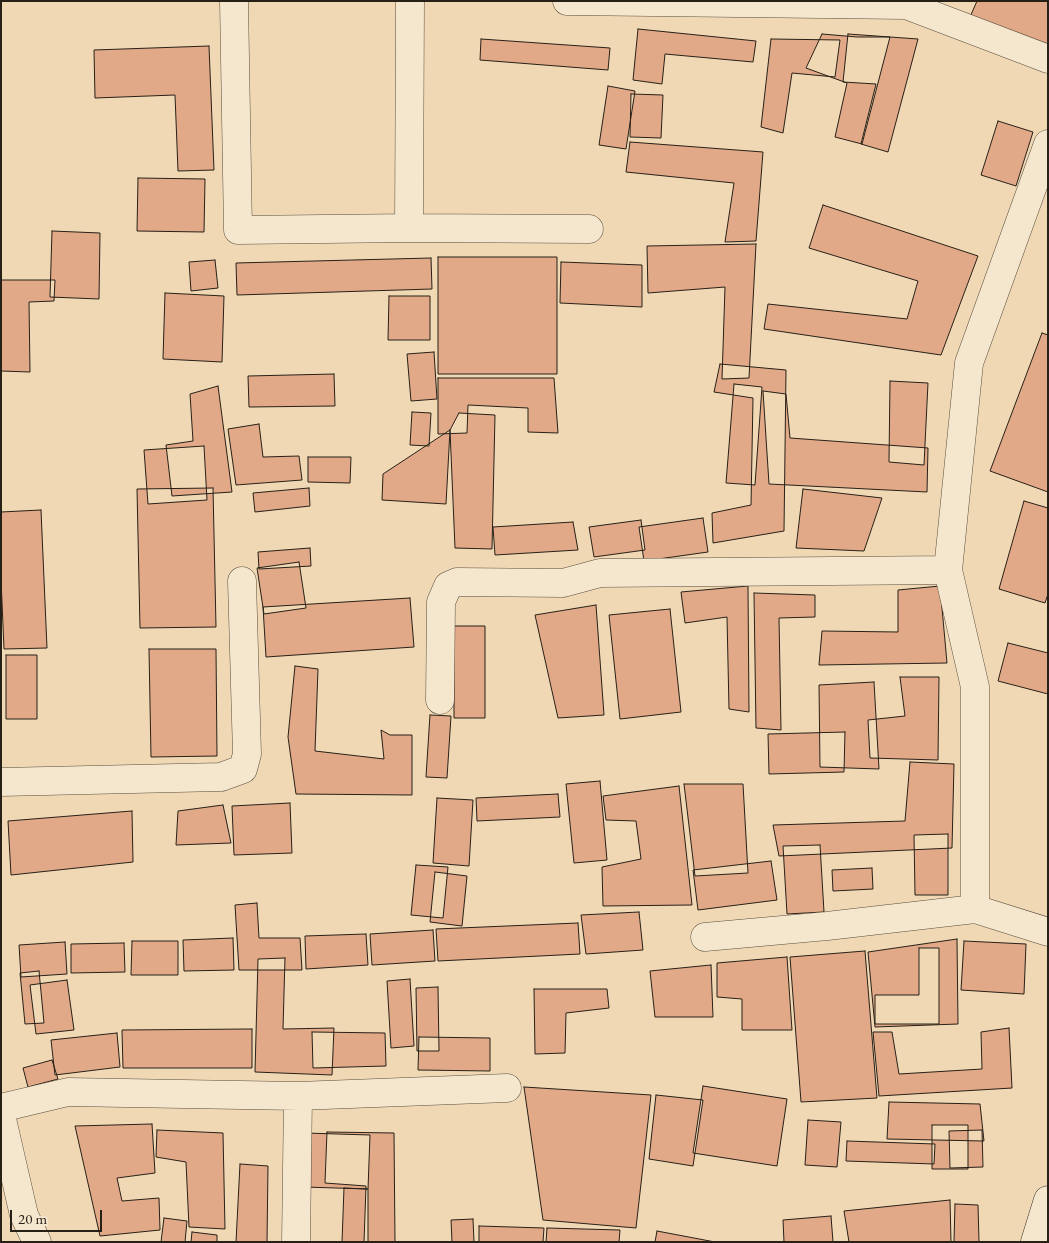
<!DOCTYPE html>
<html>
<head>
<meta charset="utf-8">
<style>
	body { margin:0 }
	#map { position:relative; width:1049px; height:1243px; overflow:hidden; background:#f0d8b4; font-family:"EB Garamond",serif }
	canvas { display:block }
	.frame { position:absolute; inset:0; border:2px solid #272017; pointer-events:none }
	.scale { position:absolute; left:10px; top:1210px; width:92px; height:22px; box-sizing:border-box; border:2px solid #272017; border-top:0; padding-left:6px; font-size:15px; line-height:18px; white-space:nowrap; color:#272017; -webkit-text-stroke:4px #f5e6ce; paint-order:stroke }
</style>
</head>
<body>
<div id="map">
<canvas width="1049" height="1243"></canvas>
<div class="frame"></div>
<div class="scale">20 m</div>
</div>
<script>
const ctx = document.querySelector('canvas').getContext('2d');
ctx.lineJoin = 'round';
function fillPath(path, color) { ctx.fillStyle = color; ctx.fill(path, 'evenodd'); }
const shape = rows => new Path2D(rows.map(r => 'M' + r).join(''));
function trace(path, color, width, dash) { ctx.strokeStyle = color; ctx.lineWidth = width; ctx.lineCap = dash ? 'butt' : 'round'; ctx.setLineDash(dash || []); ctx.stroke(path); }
const building = shape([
	[977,1,1048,1,1048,49,970,17,977,1],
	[638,29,756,41,753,62,665,54,662,84,633,80,638,29],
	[822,34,857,37,890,37,862,144,835,137,847,83,806,68,822,34],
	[848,34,918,39,888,152,861,144,876,84,843,82,848,34],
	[481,39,610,48,608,70,480,60,481,39],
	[771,39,840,40,835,77,792,73,783,133,761,127,771,39],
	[209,46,214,170,178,171,175,95,95,98,94,50,209,46],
	[608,86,635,91,626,149,599,145,608,86],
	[631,94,663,95,661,138,630,137,631,94],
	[998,121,1033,132,1016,186,981,175,998,121],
	[630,142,763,152,756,241,725,242,734,183,626,172,630,142],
	[138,178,205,179,204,232,137,231,138,178],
	[823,205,978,256,941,355,764,329,768,304,907,319,918,281,809,248,823,205],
	[52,231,100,233,99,299,50,297,52,231],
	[756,244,749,378,722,379,725,287,648,293,647,246,756,244],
	[438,257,557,257,557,374,438,374,438,257],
	[431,258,432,289,237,295,236,263,431,258],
	[215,260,218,288,191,291,189,262,215,260],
	[561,262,642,265,642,307,560,303,561,262],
	[1,280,55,280,54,301,29,302,30,372,1,371,1,280],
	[165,293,224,296,222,362,163,359,165,293],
	[389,296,430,296,430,340,388,340,389,296],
	[1042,333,1048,335,1048,492,990,471,1042,333],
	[434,352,437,399,411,401,407,354,434,352],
	[720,364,786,370,784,531,713,543,712,513,751,505,753,398,714,392,720,364],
	[334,374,335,406,249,407,248,376,334,374],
	[438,378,554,378,558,433,528,432,528,408,468,405,467,433,438,434,438,378],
	[890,381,928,383,924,465,889,462,890,381],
	[734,384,762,387,755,485,726,483,734,384],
	[218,386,232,492,172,496,166,445,193,441,190,394,218,386],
	[763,391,786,394,790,438,928,448,927,492,769,484,763,391],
	[412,412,431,413,429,446,410,445,412,412],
	[459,413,495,415,492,549,455,548,450,430,459,413],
	[259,424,263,457,299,456,302,480,236,485,228,429,259,424],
	[450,430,446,504,382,500,383,474,450,430],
	[204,446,207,500,148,504,144,450,204,446],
	[308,457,351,457,350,483,308,482,308,457],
	[213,488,216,627,140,628,137,489,213,488],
	[309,488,310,506,255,512,253,493,309,488],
	[803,489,882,498,864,551,796,548,803,489],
	[1024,501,1048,508,1048,594,1045,603,999,589,1024,501],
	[41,510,47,648,4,649,1,579,1,512,41,510],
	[703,518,708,552,644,561,639,527,703,518],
	[641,520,645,550,594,557,589,527,641,520],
	[573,522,578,550,495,555,493,527,573,522],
	[310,548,311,566,259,569,258,552,310,548],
	[299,562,306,608,264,614,257,568,299,562],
	[748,586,749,712,729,709,727,617,685,623,681,592,748,586],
	[940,586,947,663,819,665,822,631,898,632,898,590,940,586],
	[754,593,815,595,815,617,779,618,781,730,756,728,754,593],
	[410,598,414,647,266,657,263,607,410,598],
	[596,605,604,715,558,718,535,615,596,605],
	[670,609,681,712,620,719,609,615,670,609],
	[454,626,485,626,485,718,454,718,454,626],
	[1008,643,1048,653,1048,694,998,681,1008,643],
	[149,649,216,649,217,756,151,757,149,649],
	[6,655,37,655,37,719,6,719,6,655],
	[295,666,318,669,315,751,384,759,381,730,390,735,412,735,412,795,296,794,288,737,295,666],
	[900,677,939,677,938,760,870,758,868,720,905,716,900,677],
	[874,682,879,769,820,767,819,685,874,682],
	[430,715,451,716,447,778,426,777,430,715],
	[845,732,844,772,769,774,768,734,845,732],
	[910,762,954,764,952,848,779,856,773,825,905,821,910,762],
	[600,781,607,860,574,863,566,784,600,781],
	[684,784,743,784,748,873,695,876,684,784],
	[679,786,692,905,603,906,602,867,641,859,636,821,606,820,603,796,679,786],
	[558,794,560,817,477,821,476,798,558,794],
	[437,798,473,800,469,866,433,863,437,798],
	[290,803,292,853,234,855,232,806,290,803],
	[223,805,231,843,176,845,178,811,223,805],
	[132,811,133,862,11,875,8,821,132,811],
	[948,834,948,895,915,895,914,835,948,834],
	[820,845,824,912,787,914,783,846,820,845],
	[771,861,777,900,698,910,693,870,771,861],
	[416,865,448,867,443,918,411,915,416,865],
	[872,868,873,889,833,891,832,870,872,868],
	[435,872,467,876,462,926,430,922,435,872],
	[257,903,259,938,300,938,302,970,239,970,235,905,257,903],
	[639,912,643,950,586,954,581,915,639,912],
	[578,923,580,954,438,961,436,929,578,923],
	[433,930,435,961,372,965,370,934,433,930],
	[366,934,368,965,306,969,305,936,366,934],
	[233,938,234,970,184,971,183,940,233,938],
	[957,939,958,1024,875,1027,868,952,957,939],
	[132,941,178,941,178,975,131,975,132,941],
	[964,941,1026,944,1024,994,961,990,964,941],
	[65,942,67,974,21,977,19,945,65,942],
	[124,943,125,972,71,973,71,944,124,943],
	[919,948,939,948,939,1024,875,1024,875,995,919,995,919,948],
	[865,951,877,1098,801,1102,790,957,865,951],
	[787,957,792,1030,742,1030,742,999,717,997,717,963,787,957],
	[285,958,283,1029,334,1028,332,1075,255,1072,258,959,285,958],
	[711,965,713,1017,655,1017,650,971,711,965],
	[39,971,44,1023,25,1024,20,973,39,971],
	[410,979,414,1046,391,1048,387,981,410,979],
	[67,980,74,1030,36,1034,30,985,67,980],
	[438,987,439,1051,417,1051,416,988,438,987],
	[534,989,607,989,609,1008,566,1013,565,1053,535,1054,534,989],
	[1009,1028,1012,1088,879,1096,873,1032,892,1032,899,1074,982,1069,981,1032,1009,1028],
	[252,1029,252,1068,123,1068,122,1030,252,1029],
	[312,1032,385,1033,386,1066,313,1068,312,1032],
	[117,1033,120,1067,55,1075,51,1040,117,1033],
	[419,1037,490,1038,490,1071,418,1070,419,1037],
	[52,1060,58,1079,28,1087,23,1068,52,1060],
	[703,1086,787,1099,777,1166,693,1153,703,1086],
	[524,1087,651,1095,636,1228,543,1220,524,1087],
	[656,1095,703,1100,693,1166,649,1159,656,1095],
	[889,1102,980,1104,984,1141,887,1139,889,1102],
	[808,1120,841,1122,837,1167,805,1165,808,1120],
	[152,1124,155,1173,117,1178,122,1201,159,1198,160,1230,100,1236,75,1126,152,1124],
	[932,1125,968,1125,968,1169,932,1169,932,1125],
	[157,1130,223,1133,225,1229,189,1227,186,1162,156,1157,157,1130],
	[982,1130,983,1167,950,1168,949,1131,982,1130],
	[327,1132,394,1133,395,1242,364,1242,366,1186,325,1183,327,1132],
	[305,1133,370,1135,368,1189,304,1187,305,1133],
	[847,1141,935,1144,934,1164,846,1161,847,1141],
	[240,1164,268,1166,267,1242,236,1242,240,1164],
	[344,1188,368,1189,368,1242,342,1242,344,1188],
	[950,1200,951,1242,849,1242,844,1211,950,1200],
	[955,1204,978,1205,979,1242,954,1242,955,1204],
	[831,1216,833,1242,784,1242,783,1220,831,1216],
	[164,1218,187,1221,185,1242,161,1242,164,1218],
	[473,1219,474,1242,452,1242,451,1220,473,1219],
	[479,1226,544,1228,543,1242,479,1242,479,1226],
	[547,1228,620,1230,619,1242,546,1242,547,1228],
	[657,1231,715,1242,655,1242,657,1231],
	[192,1232,217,1235,217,1242,191,1242,192,1232]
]);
fillPath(building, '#e1a987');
trace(building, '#272017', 1);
const minor = shape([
	[234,1,238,230,409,228,410,1],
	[567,1,906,5,1048,59],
	[409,228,589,229],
	[948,570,975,687,975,909],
	[440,700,441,602,448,586,457,582,563,583,600,573,948,570,969,363,1048,144],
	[1,782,221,777,243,769,247,754,242,581],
	[705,937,827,926,975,909,1048,932],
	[1,1108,68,1092,298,1096,507,1088],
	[296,1242,298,1096]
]);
const tertiary = shape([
	[1,1115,24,1215,37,1242]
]);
const secondary = shape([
	[1035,1242,1048,1200]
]);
trace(minor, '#594e3e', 29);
trace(tertiary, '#594e3e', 29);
trace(secondary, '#272017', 29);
trace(minor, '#f5e6ce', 28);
trace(tertiary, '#f5e6ce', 28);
trace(secondary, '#f5e6ce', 28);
</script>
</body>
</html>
